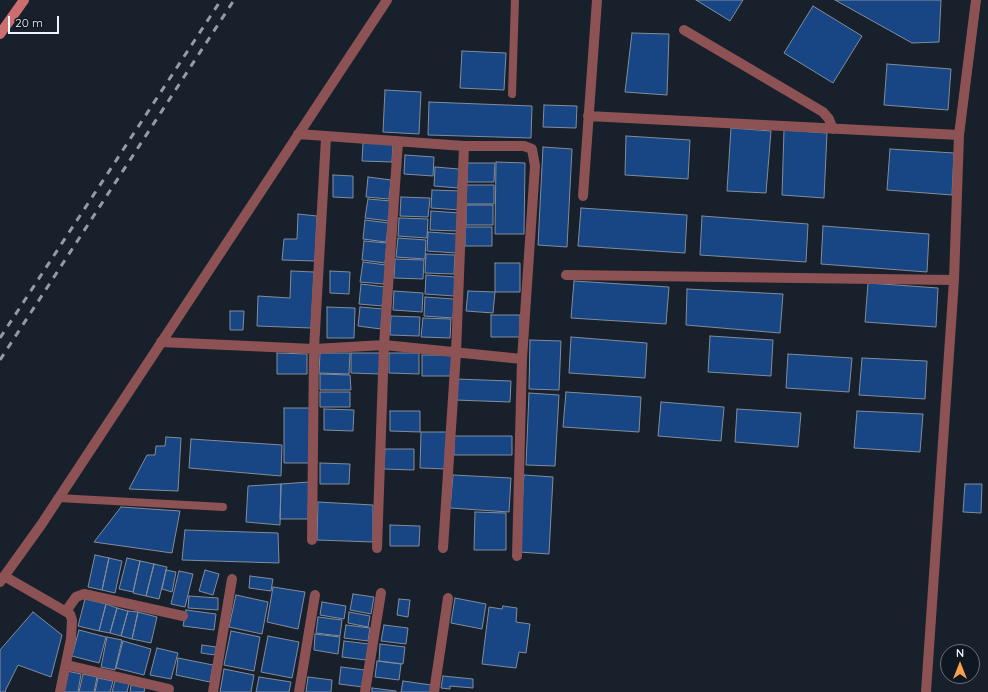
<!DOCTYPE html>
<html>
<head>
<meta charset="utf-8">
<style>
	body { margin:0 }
	#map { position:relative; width:988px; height:692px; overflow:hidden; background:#18202c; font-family:Quicksand,sans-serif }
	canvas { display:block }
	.north { position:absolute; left:940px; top:644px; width:40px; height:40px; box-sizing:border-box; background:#0f1722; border:1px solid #696f7a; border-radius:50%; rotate:0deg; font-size:11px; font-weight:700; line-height:16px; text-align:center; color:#eff4fd }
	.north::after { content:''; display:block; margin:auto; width:14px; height:18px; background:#fa9f4e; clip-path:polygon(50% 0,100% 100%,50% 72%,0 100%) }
	.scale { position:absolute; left:8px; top:16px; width:51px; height:18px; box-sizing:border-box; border:2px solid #eff4fd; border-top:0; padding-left:5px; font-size:12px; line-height:14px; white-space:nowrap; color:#eff4fd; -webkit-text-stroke:3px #0f1722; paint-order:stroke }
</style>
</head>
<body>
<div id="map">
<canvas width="988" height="692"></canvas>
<div class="north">N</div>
<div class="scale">20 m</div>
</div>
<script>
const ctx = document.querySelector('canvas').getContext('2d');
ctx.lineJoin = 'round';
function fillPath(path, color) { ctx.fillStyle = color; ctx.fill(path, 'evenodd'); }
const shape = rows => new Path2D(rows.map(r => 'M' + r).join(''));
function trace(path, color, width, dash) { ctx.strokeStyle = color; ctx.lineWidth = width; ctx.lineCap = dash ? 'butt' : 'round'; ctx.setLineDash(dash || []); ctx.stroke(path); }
const building = shape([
	[696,0,743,0,730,21,696,0],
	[835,0,941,0,939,42,912,43,835,0],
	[813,6,862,36,833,83,784,53,813,6],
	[632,33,669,34,667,95,625,92,632,33],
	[462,51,506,53,504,90,460,88,462,51],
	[887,64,951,69,948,110,884,105,887,64],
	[385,90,421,92,419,134,383,132,385,90],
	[429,102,532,106,531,138,428,135,429,102],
	[544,105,577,106,576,128,543,127,544,105],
	[731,128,771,131,766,193,727,191,731,128],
	[784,130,827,133,824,198,782,195,784,130],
	[626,136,690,140,688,179,625,175,626,136],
	[363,143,393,144,392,162,362,161,363,143],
	[543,147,572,149,567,247,538,245,543,147],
	[890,149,954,153,952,195,887,190,890,149],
	[405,155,434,157,433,176,404,174,405,155],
	[496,162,525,163,524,234,495,234,496,162],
	[467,163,495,163,494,182,467,182,467,163],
	[435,167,459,169,458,188,434,186,435,167],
	[333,175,353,176,353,198,333,197,333,175],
	[368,177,391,180,389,199,366,197,368,177],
	[466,185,494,185,494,204,466,204,466,185],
	[432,190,461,191,460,210,431,208,432,190],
	[401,197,430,198,428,217,400,216,401,197],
	[368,199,391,201,389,221,365,218,368,199],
	[466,205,493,205,493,225,466,225,466,205],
	[581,208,687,215,685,253,578,246,581,208],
	[431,211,460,213,458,231,430,230,431,211],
	[298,214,317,216,315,261,282,260,284,239,297,239,298,214],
	[702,216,808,224,806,262,700,255,702,216],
	[399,218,428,219,427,238,398,236,399,218],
	[365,220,389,223,386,242,363,239,365,220],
	[823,226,929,234,927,272,821,264,823,226],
	[465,227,492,227,492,246,465,246,465,227],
	[428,232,457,234,456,253,427,251,428,232],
	[398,238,426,240,425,259,396,257,398,238],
	[364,241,387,243,385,263,362,260,364,241],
	[426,254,455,255,454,274,425,273,426,254],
	[395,259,424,260,423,279,394,278,395,259],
	[363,262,386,265,384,284,360,282,363,262],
	[495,263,520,263,520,292,495,292,495,263],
	[291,271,314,272,311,328,257,326,258,296,290,298,291,271],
	[330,271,350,272,349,294,330,293,330,271],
	[426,275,455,277,454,296,425,294,426,275],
	[574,281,669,287,666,324,571,318,574,281],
	[868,283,938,288,936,327,865,322,868,283],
	[361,284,385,287,382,306,359,304,361,284],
	[687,289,783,294,780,333,686,325,687,289],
	[394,291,423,293,422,312,393,310,394,291],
	[468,291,495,292,493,313,466,311,468,291],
	[425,297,454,299,453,318,424,316,425,297],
	[327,307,355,308,354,338,327,338,327,307],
	[360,307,383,309,381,329,358,326,360,307],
	[230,311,244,311,243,330,230,330,230,311],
	[491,315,520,315,520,337,491,337,491,315],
	[391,316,420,317,419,336,390,335,391,316],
	[423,318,451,319,450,338,421,337,423,318],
	[710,336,773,340,771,376,708,372,710,336],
	[571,337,647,343,645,378,569,373,571,337],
	[530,340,561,341,559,390,529,389,530,340],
	[277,353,307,354,307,374,277,374,277,353],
	[320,353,350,353,349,374,319,373,320,353],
	[351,353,381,353,380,374,351,373,351,353],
	[389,353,419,353,419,374,389,373,389,353],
	[788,354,852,358,849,392,786,388,788,354],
	[422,355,452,355,452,376,422,376,422,355],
	[862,358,927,361,925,399,859,395,862,358],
	[320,374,350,375,351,390,320,390,320,374],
	[456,379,511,381,510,402,455,400,456,379],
	[320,392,350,392,350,407,320,407,320,392],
	[566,392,641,397,639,432,563,427,566,392],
	[529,393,559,395,555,466,526,465,529,393],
	[661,402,724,407,721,441,658,436,661,402],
	[284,408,310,408,310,463,284,463,284,408],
	[324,409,354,410,353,431,324,430,324,409],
	[737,409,801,413,798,447,735,442,737,409],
	[390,411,420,411,420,432,390,431,390,411],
	[857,411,923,414,920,452,854,448,857,411],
	[421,432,448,432,446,469,420,468,421,432],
	[454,436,512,436,512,455,454,455,454,436],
	[166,437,181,438,178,491,129,489,147,455,155,455,156,446,165,446,166,437],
	[191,439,282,445,281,476,189,468,191,439],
	[385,449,414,449,414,470,384,469,385,449],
	[320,463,350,464,349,484,320,484,320,463],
	[453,475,511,478,509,512,450,508,453,475],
	[524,475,553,477,549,554,519,552,524,475],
	[309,482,308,519,280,519,281,484,309,482],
	[281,484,280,525,246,522,248,486,281,484],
	[965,484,982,484,981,513,963,512,965,484],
	[318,502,373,505,373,542,317,540,318,502],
	[121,507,180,511,172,553,94,542,121,507],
	[475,512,506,513,506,550,474,550,475,512],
	[390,525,420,526,419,546,390,546,390,525],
	[185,530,278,533,279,563,182,560,185,530],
	[95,555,109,558,102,590,88,587,95,555],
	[109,558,122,561,115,593,102,590,109,558],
	[127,558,140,561,133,592,119,589,127,558],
	[140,561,154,564,146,596,133,593,140,561],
	[154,564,167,567,159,599,146,596,154,564],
	[166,570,176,572,172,592,162,589,166,570],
	[205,570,219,574,213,595,199,591,205,570],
	[179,571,193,574,185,607,171,604,179,571],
	[250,576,273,579,271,591,249,588,250,576],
	[273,587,305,592,298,629,267,622,273,587],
	[353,594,374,597,371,614,350,610,353,594],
	[236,595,268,602,262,634,229,627,236,595],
	[189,596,218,598,218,610,188,608,189,596],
	[455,598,486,604,482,629,451,623,455,598],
	[85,599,106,604,99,631,78,626,85,599],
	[399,599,410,600,408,617,397,615,399,599],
	[322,602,346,606,344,619,320,615,322,602],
	[106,604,117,608,110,633,99,631,106,604],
	[503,606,517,608,516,622,530,624,526,653,519,652,516,668,482,664,489,607,502,609,503,606],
	[117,608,128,611,121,636,110,633,117,608],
	[186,610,216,614,214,630,183,626,186,610],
	[128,611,138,612,132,639,121,636,128,611],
	[33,612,62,635,51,677,18,665,6,689,5,692,0,692,0,650,33,612],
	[138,612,157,617,151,643,132,639,138,612],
	[349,612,370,616,368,627,348,623,349,612],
	[318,617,342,620,340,636,316,633,318,617],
	[346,625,370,628,368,641,344,638,346,625],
	[384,625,408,628,406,644,381,641,384,625],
	[79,630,106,637,99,663,72,656,79,630],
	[231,631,260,637,254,671,224,665,231,631],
	[315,634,340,637,338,654,314,650,315,634],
	[268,636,299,642,292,678,261,672,268,636],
	[107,637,122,640,115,670,101,667,107,637],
	[123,641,151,649,144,675,116,668,123,641],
	[344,641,369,644,366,660,342,657,344,641],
	[380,644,405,647,403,664,379,661,380,644],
	[202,645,216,647,215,655,201,653,202,645],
	[157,648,178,653,171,679,150,675,157,648],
	[178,658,213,665,210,682,176,675,178,658],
	[377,661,401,664,399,680,375,677,377,661],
	[341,667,365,670,363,687,339,684,341,667],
	[224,669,254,675,251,692,220,692,224,669],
	[67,671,81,674,78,692,62,692,67,671],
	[83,674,97,677,94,692,79,692,83,674],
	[443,676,473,679,473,688,450,686,450,689,441,688,443,676],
	[259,677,291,682,289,692,256,692,259,677],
	[308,677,332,680,331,692,306,692,308,677],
	[98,678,113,681,110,692,95,692,98,678],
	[115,681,129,684,127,692,112,692,115,681],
	[403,681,431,685,430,692,401,692,403,681],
	[131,685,145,688,144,692,130,692,131,685],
	[372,688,396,691,396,692,372,692,372,688]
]);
fillPath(building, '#184684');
trace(building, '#828c9b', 1);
trace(shape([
	[512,94,515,0],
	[58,498,223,507]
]), '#8d5253', 8);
trace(shape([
	[684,30,823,112,829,119,833,129],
	[588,116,959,135],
	[583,196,597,0],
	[566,275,954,280],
	[161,342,314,349,384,345,522,359,535,166,532,149,524,146,464,146,298,134],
	[312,540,314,349,326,138],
	[377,548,384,345,398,142],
	[443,548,456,353,464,146],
	[517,556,522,359],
	[4,576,70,614,72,620,71,639,60,692],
	[0,582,41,525,387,0],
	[66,611,76,597,84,594,183,616],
	[67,665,169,689],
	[213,692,232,579],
	[299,692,315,595],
	[365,692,381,593],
	[434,692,448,598],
	[926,692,954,280,959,135,976,0]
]), '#8d5253', 10);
trace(shape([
	[0,34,24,0]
]), '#cc6d6f', 10);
trace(shape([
	[0,338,221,0],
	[0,360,234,0]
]), '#959ba6', 3, [7, 7]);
</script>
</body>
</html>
